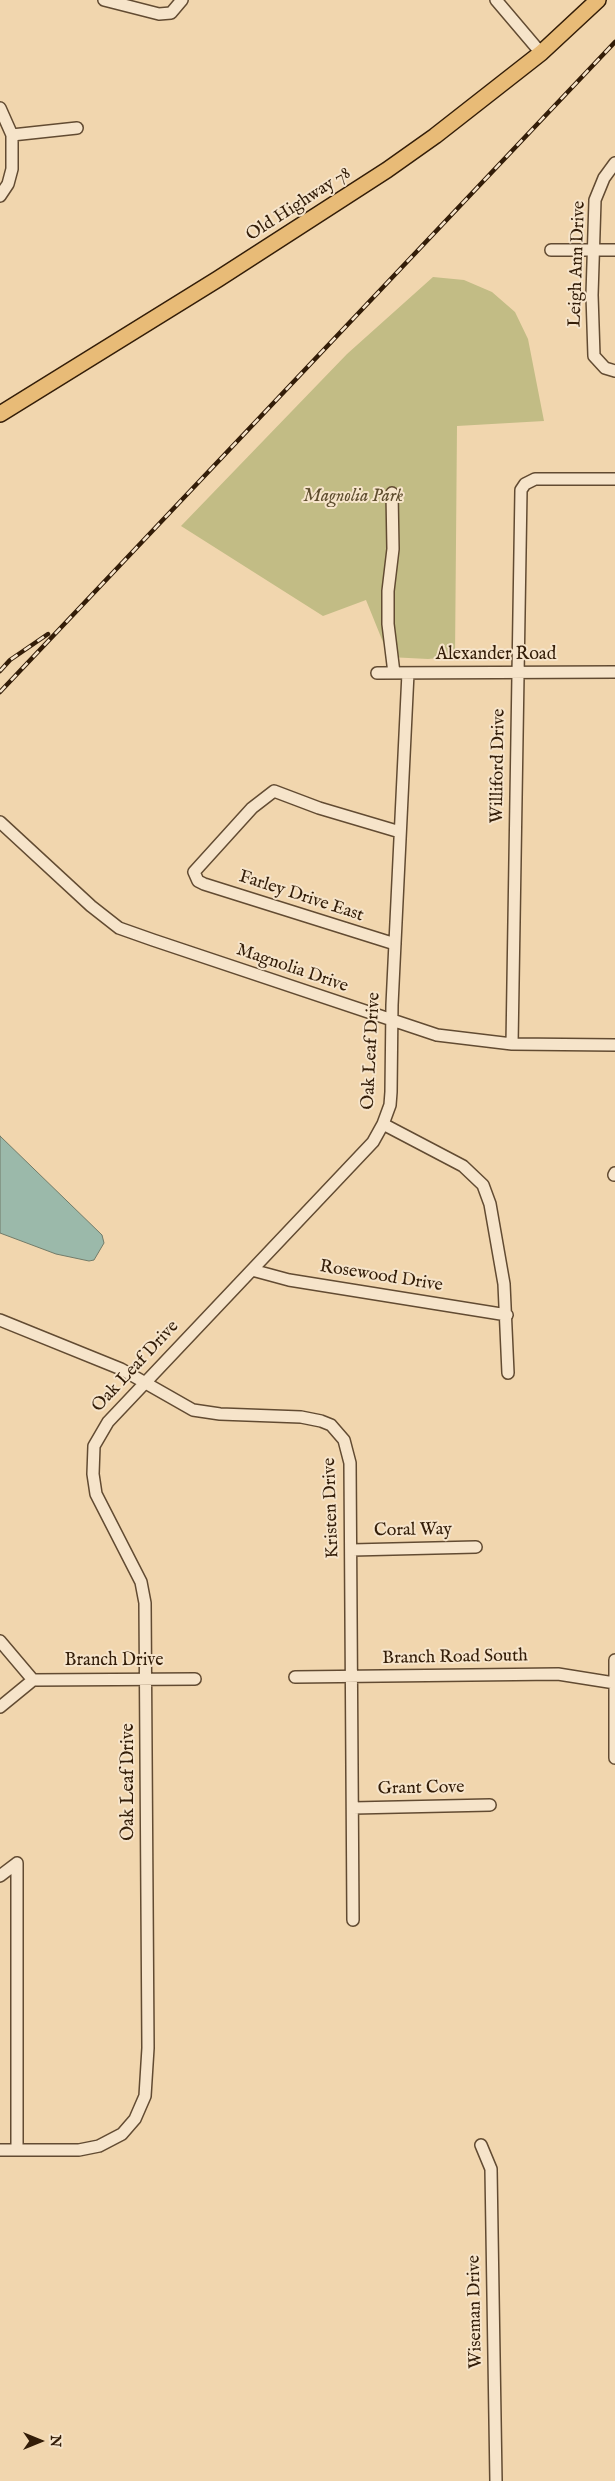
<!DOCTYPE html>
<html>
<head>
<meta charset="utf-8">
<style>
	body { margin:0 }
	#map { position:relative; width:615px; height:2481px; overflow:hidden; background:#f1d6ae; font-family:"IM FELL English",serif }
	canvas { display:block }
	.north { position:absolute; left:15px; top:2416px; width:50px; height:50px; -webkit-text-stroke:4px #f6e4ca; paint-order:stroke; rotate:90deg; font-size:14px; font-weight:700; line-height:20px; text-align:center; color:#331d08 }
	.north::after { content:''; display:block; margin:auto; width:18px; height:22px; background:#331d08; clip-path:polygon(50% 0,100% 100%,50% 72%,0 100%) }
</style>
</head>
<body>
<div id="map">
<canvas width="615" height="2481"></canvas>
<div class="north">N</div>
</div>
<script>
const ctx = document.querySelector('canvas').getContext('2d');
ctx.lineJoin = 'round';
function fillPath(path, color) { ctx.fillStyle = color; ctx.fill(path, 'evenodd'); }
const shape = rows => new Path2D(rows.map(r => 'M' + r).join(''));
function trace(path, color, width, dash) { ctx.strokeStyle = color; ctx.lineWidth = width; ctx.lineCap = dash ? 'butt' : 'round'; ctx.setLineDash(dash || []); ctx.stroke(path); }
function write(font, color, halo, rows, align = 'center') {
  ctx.font = font + ' "IM FELL English",serif'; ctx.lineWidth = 4; ctx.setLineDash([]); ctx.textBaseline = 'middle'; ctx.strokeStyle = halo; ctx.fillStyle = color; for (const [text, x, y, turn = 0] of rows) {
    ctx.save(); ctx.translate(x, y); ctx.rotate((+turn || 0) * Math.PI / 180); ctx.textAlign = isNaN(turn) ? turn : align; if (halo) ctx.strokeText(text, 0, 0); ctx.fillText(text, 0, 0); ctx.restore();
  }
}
fillPath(shape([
	[433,277,464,280,492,292,515,312,528,339,544,421,457,426,455,657,428,659,389,657,366,600,323,616,181,526,347,354]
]), '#c2bc85');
const water = shape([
	[0,1136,102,1235,104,1243,94,1260,89,1261,56,1254,0,1233,0,1136]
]);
fillPath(water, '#9bb9aa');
trace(water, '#717b69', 1);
const minor = shape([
	[104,0,159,14,171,13,182,0],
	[496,0,541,53],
	[0,108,12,135,12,169,8,184,0,196],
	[12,135,77,128],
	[615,163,604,178,595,200,592,295,594,356,605,368,615,371],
	[551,250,615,250],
	[392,493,393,549,388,591,388,624,394,673],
	[377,673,615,672],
	[0,822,91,906,119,928,153,940,437,1035,512,1044,615,1045],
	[395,944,204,884,198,881,194,872,252,808,274,791,319,808,400,832],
	[512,1044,521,490,525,484,535,479,615,479],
	[383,1124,463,1166,483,1185,490,1204,504,1284,508,1373],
	[614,1175,615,1173],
	[252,1270,289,1280,507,1315],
	[0,1320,121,1369,193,1410,220,1414,301,1417,321,1421,331,1425,344,1440,350,1463,353,1920],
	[352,1550,476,1547],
	[0,1641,33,1680],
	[295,1677,558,1674,615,1683],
	[33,1680,195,1679],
	[0,1707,33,1680],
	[615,1758,615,1660],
	[353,1808,490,1805],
	[0,1876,17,1863],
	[481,2145,491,2169,496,2481],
	[0,2150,79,2150,99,2146,122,2134,135,2119,145,2096,148,2048,145,1603,141,1582,96,1494,93,1474,94,1446,108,1422,373,1142,383,1124,390,1105,391,1092,392,1005,408,673],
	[17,2150,17,1863]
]);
const major = shape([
	[0,414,218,279,387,170,435,136,541,53,598,0]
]);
trace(minor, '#624b32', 14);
trace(major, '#331d08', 18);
trace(minor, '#f6e4ca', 11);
trace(major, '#e8bb77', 15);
const rail = shape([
	[0,671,10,660,48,634],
	[0,692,615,42]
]);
trace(rail, '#331d08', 4.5);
trace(rail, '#f6e4ca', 2.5, [8]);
write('18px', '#331d08', '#f6e4ca', [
	["Old Highway 78",299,205,-33],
	["Leigh Ann Drive",578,264,-88],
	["Alexander Road",496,655],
	["Williford Drive",499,766,-89],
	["Farley Drive East",301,897,18],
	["Magnolia Drive",292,969,19],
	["Oak Leaf Drive",372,1051,-87],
	["Rosewood Drive",381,1277,9],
	["Oak Leaf Drive",136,1367,-47],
	["Kristen Drive",332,1508,-92],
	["Coral Way",413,1531,-1],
	["Branch Road South",455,1658,-1],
	["Branch Drive",114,1661],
	["Oak Leaf Drive",129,1782,-90],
	["Grant Cove",421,1789,-1],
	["Wiseman Drive",476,2312,-91]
]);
write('italic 18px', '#5e4d2e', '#f6e4ca', [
	["Magnolia Park",353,497]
]);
</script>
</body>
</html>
